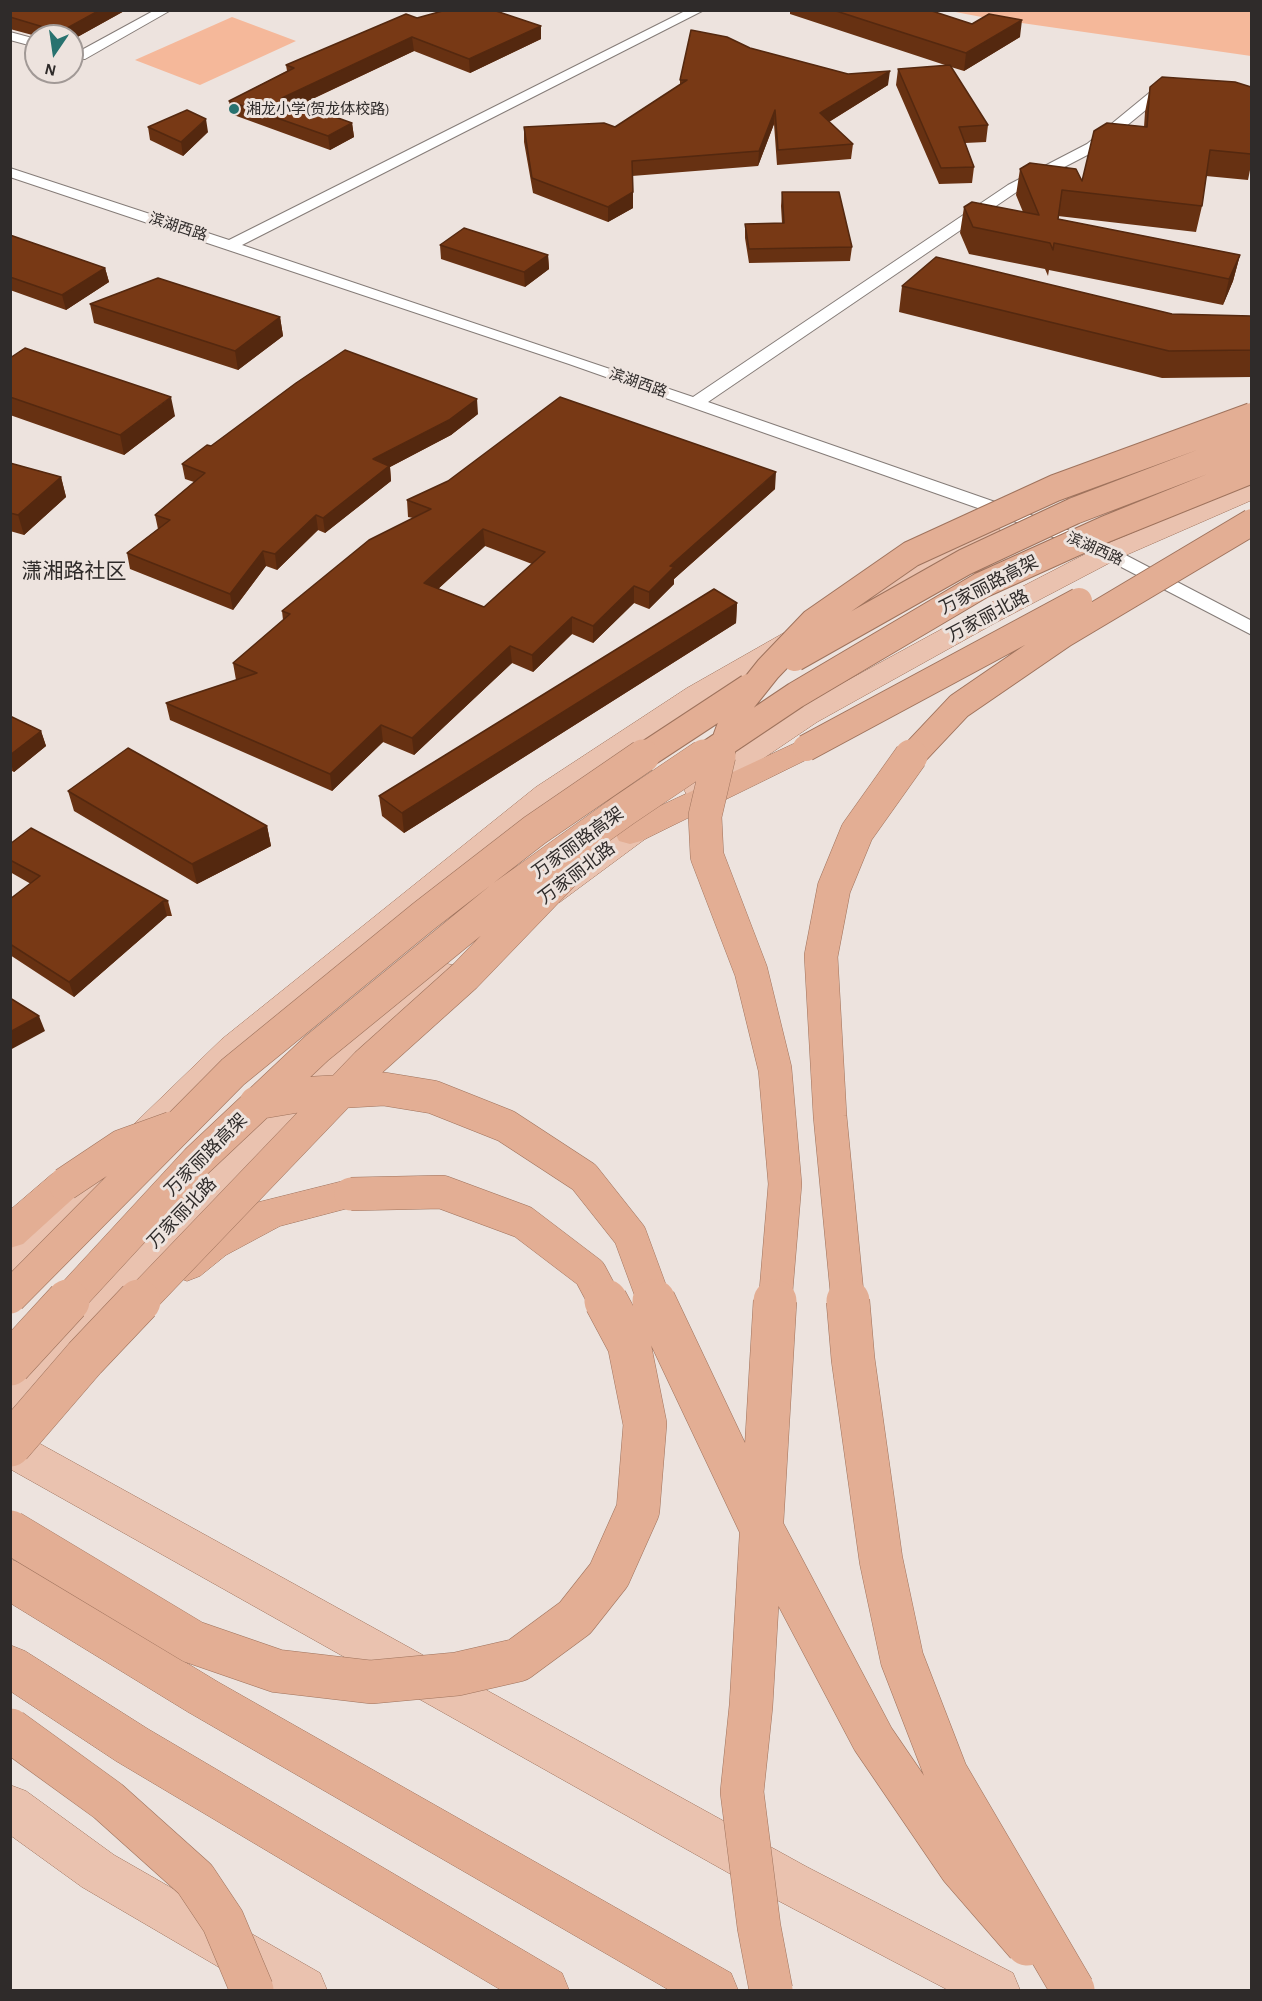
<!DOCTYPE html>
<html>
<head>
<meta charset="utf-8">
<style>
	body { margin:0 }
	#map { position:relative; width:1262px; height:2001px; overflow:hidden; background:#ede3de; font-family:"Alegreya Sans",sans-serif }
	canvas { display:block }
	.frame { position:absolute; inset:0; border:12px solid #2f2b2a; pointer-events:none }
	.north { position:absolute; left:24px; top:24px; width:60px; height:60px; box-sizing:border-box; background:#ede3de; border:2px solid #a19996; border-radius:50%; rotate:193deg; font-size:16px; font-weight:700; line-height:24px; text-align:center; color:#2f2b2a }
	.north::after { content:''; display:block; margin:auto; width:21px; height:27px; background:#28726f; clip-path:polygon(50% 0,100% 100%,50% 72%,0 100%) }
</style>
</head>
<body>
<div id="map">
<canvas width="1262" height="2001"></canvas>
<div class="frame"></div>
<div class="north">N</div>
</div>
<script>
const ctx = document.querySelector('canvas').getContext('2d');
ctx.lineJoin = 'round';
function fillPath(path, color) { ctx.fillStyle = color; ctx.fill(path, 'evenodd'); }
const shape = rows => new Path2D(rows.map(r => 'M' + r).join(''));
function trace(path, color, width, dash) { ctx.strokeStyle = color; ctx.lineWidth = width; ctx.lineCap = dash ? 'butt' : 'round'; ctx.setLineDash(dash || []); ctx.stroke(path); }
function write(font, color, halo, rows, align = 'center') {
  ctx.font = font + ' "Alegreya Sans","Noto Sans SC",sans-serif'; ctx.lineWidth = 6; ctx.setLineDash([]); ctx.textBaseline = 'middle'; ctx.strokeStyle = halo; ctx.fillStyle = color; for (const [text, x, y, turn = 0] of rows) {
    ctx.save(); ctx.translate(x, y); ctx.rotate((+turn || 0) * Math.PI / 180); ctx.textAlign = isNaN(turn) ? turn : align; if (halo) ctx.strokeText(text, 0, 0); ctx.fillText(text, 0, 0); ctx.restore();
  }
}
fillPath(shape([
	[950,11,1251,11,1251,56,987,18],
	[232,17,296,41,200,85,135,60]
]), '#f5b89a');
const minor = shape([
	[155,10,171,10,85,59,72,58,72,50,78,52,155,10],
	[687,10,704,10,242,245,693,397,1008,185,1087,144,1165,80,1175,80,1177,83,1175,86,1097,150,1018,191,708,402,1021,511,1114,549,1252,621,1252,635,1102,557,1009,519,569,364,10,177,10,168,229,240,687,10],
	[10,32,36,39,36,47,10,40,10,32]
]);
const primary = shape([
	[1252,483,1252,500,1117,559,995,623,817,722,709,795,698,798,687,795,683,788,687,781,797,708,975,611,1099,547,1252,483],
	[987,522,996,525,1000,530,996,535,869,607,859,609,849,607,846,601,849,595,978,525,987,522],
	[799,627,809,630,813,636,809,642,707,702,558,801,246,1057,23,1279,10,1284,10,1244,222,1039,536,787,687,688,789,630,799,627],
	[657,805,668,808,672,815,668,822,560,902,549,905,538,902,533,894,538,886,646,808,657,805],
	[444,963,456,966,460,975,456,984,288,1124,166,1253,24,1415,10,1420,10,1375,140,1231,264,1104,432,966,444,963],
	[10,1430,24,1435,807,1867,1013,1973,1020,1990,948,1990,775,1899,10,1469,10,1430],
	[10,1785,26,1791,114,1855,320,1973,327,1990,258,1990,82,1887,10,1835,10,1785]
]);
const trunk = shape([
	[806,738,816,741,821,748,816,755,641,841,630,844,619,841,615,833,619,825,806,738],
	[65,1169,78,1174,83,1184,78,1194,23,1244,10,1248,10,1210,52,1174,65,1169],
	[351,1179,364,1184,369,1194,364,1204,280,1226,226,1255,200,1276,187,1281,174,1276,168,1265,174,1254,200,1233,259,1202,351,1179],
	[10,1559,25,1565,218,1682,731,1973,738,1990,669,1990,188,1712,10,1603,10,1559],
	[10,1645,25,1651,148,1729,562,1973,569,1990,501,1990,116,1761,10,1691,10,1645]
]);
trace(minor, '#857c78', 2);
trace(primary, '#9f735d', 1);
trace(trunk, '#9f735d', 1);
fillPath(minor, '#fff');
fillPath(primary, '#eac2af');
fillPath(trunk, '#e3ae94');
const trunkBridgeFar2 = shape([
	[795,658,965,562,1074,511,1252,443],
	[806,748,1079,601],
	[641,758,749,687],
	[702,758,796,695,982,585,1106,529,1252,470],
	[719,758,737,708,768,669,813,622,911,554,1055,488,1252,416],
	[910,758,959,706,1064,634,1252,522]
]);
const trunkBridgeFar1 = shape([
	[719,756,705,816,707,856,751,971,775,1069,785,1184,775,1303],
	[256,1103,315,1093,384,1089,433,1097,506,1126,584,1177,630,1235,655,1303],
	[65,1184,122,1146,172,1128],
	[351,1194,442,1192,523,1222,590,1273,606,1303],
	[10,1297,233,1072,424,916,535,830,643,756],
	[66,1303,197,1161,317,1048,501,898,624,810,704,756],
	[138,1303,367,1064,465,976,568,869],
	[848,1303,830,1116,821,956,834,888,857,832,911,756]
]);
const trunkBridge = shape([
	[654,1301,760,1525,873,1739,961,1868,1027,1944],
	[848,1301,853,1359,881,1560,902,1659,946,1773,1073,1990],
	[10,1364,68,1301],
	[10,1445,85,1358,139,1301],
	[10,1532,193,1642,277,1671,371,1682,457,1674,518,1660,575,1618,609,1575,638,1510,645,1424,629,1344,606,1301],
	[10,1730,108,1801,195,1879,223,1921,252,1990],
	[771,1990,759,1927,742,1792,751,1706,775,1301]
]);
trace(trunkBridgeFar2, '#9f735d', 28, []);
trace(trunkBridgeFar1, '#9f735d', 34, []);
trace(trunkBridge, '#9f735d', 44, []);
trace(trunkBridgeFar2, '#e3ae94', 26);
trace(trunkBridgeFar1, '#e3ae94', 33);
trace(trunkBridge, '#e3ae94', 43);
fillPath(shape([
	[10,10,126,10,72,40,72,36,36,36,10,29],
	[790,10,929,10,972,24,1020,37,964,71,951,67,988,125,986,142,965,143,974,167,972,183,939,184,896,85,898,69,948,66,790,14],
	[417,18,541,26,541,39,470,73,414,51,300,105,352,123,354,137,330,150,231,114,229,101,287,71,286,65],
	[750,48,888,85,829,122,853,144,851,159,777,165,774,124,758,166,632,176,633,208,608,222,533,193,524,142,524,127,615,127,680,85,680,80],
	[1150,87,1251,87,1251,165,1248,180,1206,176,1202,206,1196,232,1058,216,1058,219,1240,255,1233,281,1223,305,1049,270,1048,276,1045,269,969,254,960,233,964,207,1023,212,1016,195,1020,169,1082,181,1144,127,1145,112],
	[148,127,208,132,183,156,150,140],
	[782,192,852,247,850,261,749,263,745,238,745,224,782,223,781,206],
	[10,235,105,268,109,282,66,310,10,290],
	[440,245,548,255,549,269,525,287,441,259],
	[902,286,1172,314,1251,316,1251,377,1162,378,899,312],
	[90,304,280,317,283,336,238,370,94,323],
	[10,358,175,416,124,455,10,415],
	[478,414,451,435,390,467,391,481,325,533,318,530,277,570,266,566,233,610,130,569,127,553,158,529,155,515,194,482,185,479,182,464,211,446],
	[10,463,61,477,66,497,24,535,10,531],
	[775,489,674,579,674,584,649,609,634,603,593,643,572,634,533,672,512,663,414,755,383,742,332,791,170,720,166,703,236,680,233,663,283,620,282,611,413,518,408,517,407,500],
	[485,546,532,564,484,607,438,589],
	[737,603,736,623,404,833,382,816,379,796],
	[10,716,41,731,46,746,14,772,10,770],
	[68,791,267,826,271,846,197,884,74,811],
	[10,844,168,901,172,916,167,916,74,997,10,955,10,899,31,884,10,872]
]), '#673112');
fillPath(shape([
	[100,10,126,10,72,40,72,36,61,36,60,32],
	[1022,20,1020,37,964,71,966,53],
	[541,26,541,39,470,73,469,59],
	[412,37,414,51,284,112,282,98],
	[890,71,888,85,819,128,820,113],
	[775,110,774,124,758,166,759,151],
	[206,119,208,132,183,156,181,142],
	[352,123,354,137,330,150,328,136],
	[633,192,633,208,608,222,608,207],
	[548,255,549,269,525,287,524,272],
	[1240,255,1233,281,1223,305,1229,279],
	[105,268,109,282,66,310,62,295],
	[280,317,283,336,238,370,235,351],
	[171,397,175,416,124,455,120,435],
	[477,399,478,414,451,435,390,467,391,481,325,533,323,518,373,459],
	[776,472,775,489,674,579,674,584,649,609,649,592,670,566],
	[61,477,66,497,24,535,18,515],
	[316,515,318,530,277,570,275,554],
	[483,529,485,546,426,600,424,583],
	[263,551,266,566,233,610,230,594],
	[634,586,634,603,593,643,593,626],
	[737,603,736,623,404,833,402,813],
	[572,617,572,634,533,672,532,655],
	[510,646,512,663,414,755,412,738],
	[381,725,383,742,332,791,330,774],
	[41,731,46,746,14,772,10,761,10,755],
	[267,826,271,846,197,884,192,864],
	[163,901,167,916,74,997,69,982],
	[39,1016,45,1031,10,1050,10,1032]
]), '#54280f');
const building = shape([
	[10,10,100,10,60,32,10,17,10,10],
	[446,10,493,10,541,26,469,59,412,37,282,98,352,123,328,136,229,101,294,68,286,65,406,14,417,18,446,10],
	[833,10,929,10,972,24,989,14,1022,20,966,53,833,10],
	[691,30,727,37,750,48,848,74,890,71,820,113,853,144,778,150,775,110,759,151,632,161,633,192,608,207,532,178,524,127,604,123,615,127,687,80,680,80,691,30],
	[950,65,988,125,959,127,974,167,941,168,898,69,950,65],
	[1162,77,1235,82,1251,87,1251,154,1210,150,1202,206,1062,190,1058,219,1240,255,1229,279,1054,243,1053,250,1050,243,973,227,964,207,972,202,1039,215,1020,169,1030,163,1076,169,1082,181,1094,131,1107,123,1147,127,1150,87,1162,77],
	[187,110,206,119,181,142,148,127,187,110],
	[782,192,839,192,852,247,749,249,745,224,784,223,782,192],
	[464,228,548,255,524,272,440,245,464,228],
	[10,235,105,268,62,295,10,277,10,235],
	[936,257,1172,314,1251,316,1251,350,1169,351,902,286,936,257],
	[158,278,280,317,235,351,90,304,158,278],
	[25,348,171,397,120,435,10,397,10,358,25,348],
	[345,350,477,399,449,420,373,459,389,466,323,518,316,515,275,554,263,551,230,594,127,553,170,520,155,515,205,473,182,464,207,445,211,446,296,383,345,350],
	[560,397,776,472,670,566,674,567,649,592,634,586,593,626,572,617,532,655,510,646,412,738,381,725,330,774,166,703,257,673,233,663,290,614,282,611,369,540,431,509,407,500,448,481,560,397],
	[483,529,545,552,484,607,424,583,483,529],
	[10,463,61,477,18,515,10,513,10,463],
	[714,589,737,603,402,813,379,796,714,589],
	[10,716,41,731,10,755,10,716],
	[128,748,267,826,192,864,68,791,128,748],
	[31,828,168,901,163,901,69,982,10,944,10,899,40,876,10,860,10,844,31,828],
	[10,998,39,1016,10,1032,10,998]
]);
fillPath(building, '#783915');
trace(building, '#54280f', 1.5);
for (const [x, y, r, color] of [
	[234,109,6,"#28726f"]
]) { const dot = new Path2D(); dot.arc(x, y, r, 0, 2 * Math.PI); ctx.fillStyle = color; ctx.fill(dot); trace(dot, '#ede3de', 2); }
write('15px', '#2f2b2a', '#ede3de', [
	["湘龙小学(贺龙体校路)",246,109]
], 'left');
write('15px', '#2f2b2a', '#ede3de', [
	["滨湖西路",178,227,18],
	["滨湖西路",638,383,19],
	["滨湖西路",1095,549,24]
]);
write('18px', '#2f2b2a', '#ede3de', [
	["万家丽路高架",989,585,-27],
	["万家丽北路",988,616,-28],
	["万家丽路高架",578,843,-36],
	["万家丽北路",577,873,-37],
	["万家丽路高架",206,1155,-45],
	["万家丽北路",182,1213,-46]
]);
write('21px', '#2f2b2a', '#ede3de', [
	["潇湘路社区",74,572]
]);
</script>
</body>
</html>
